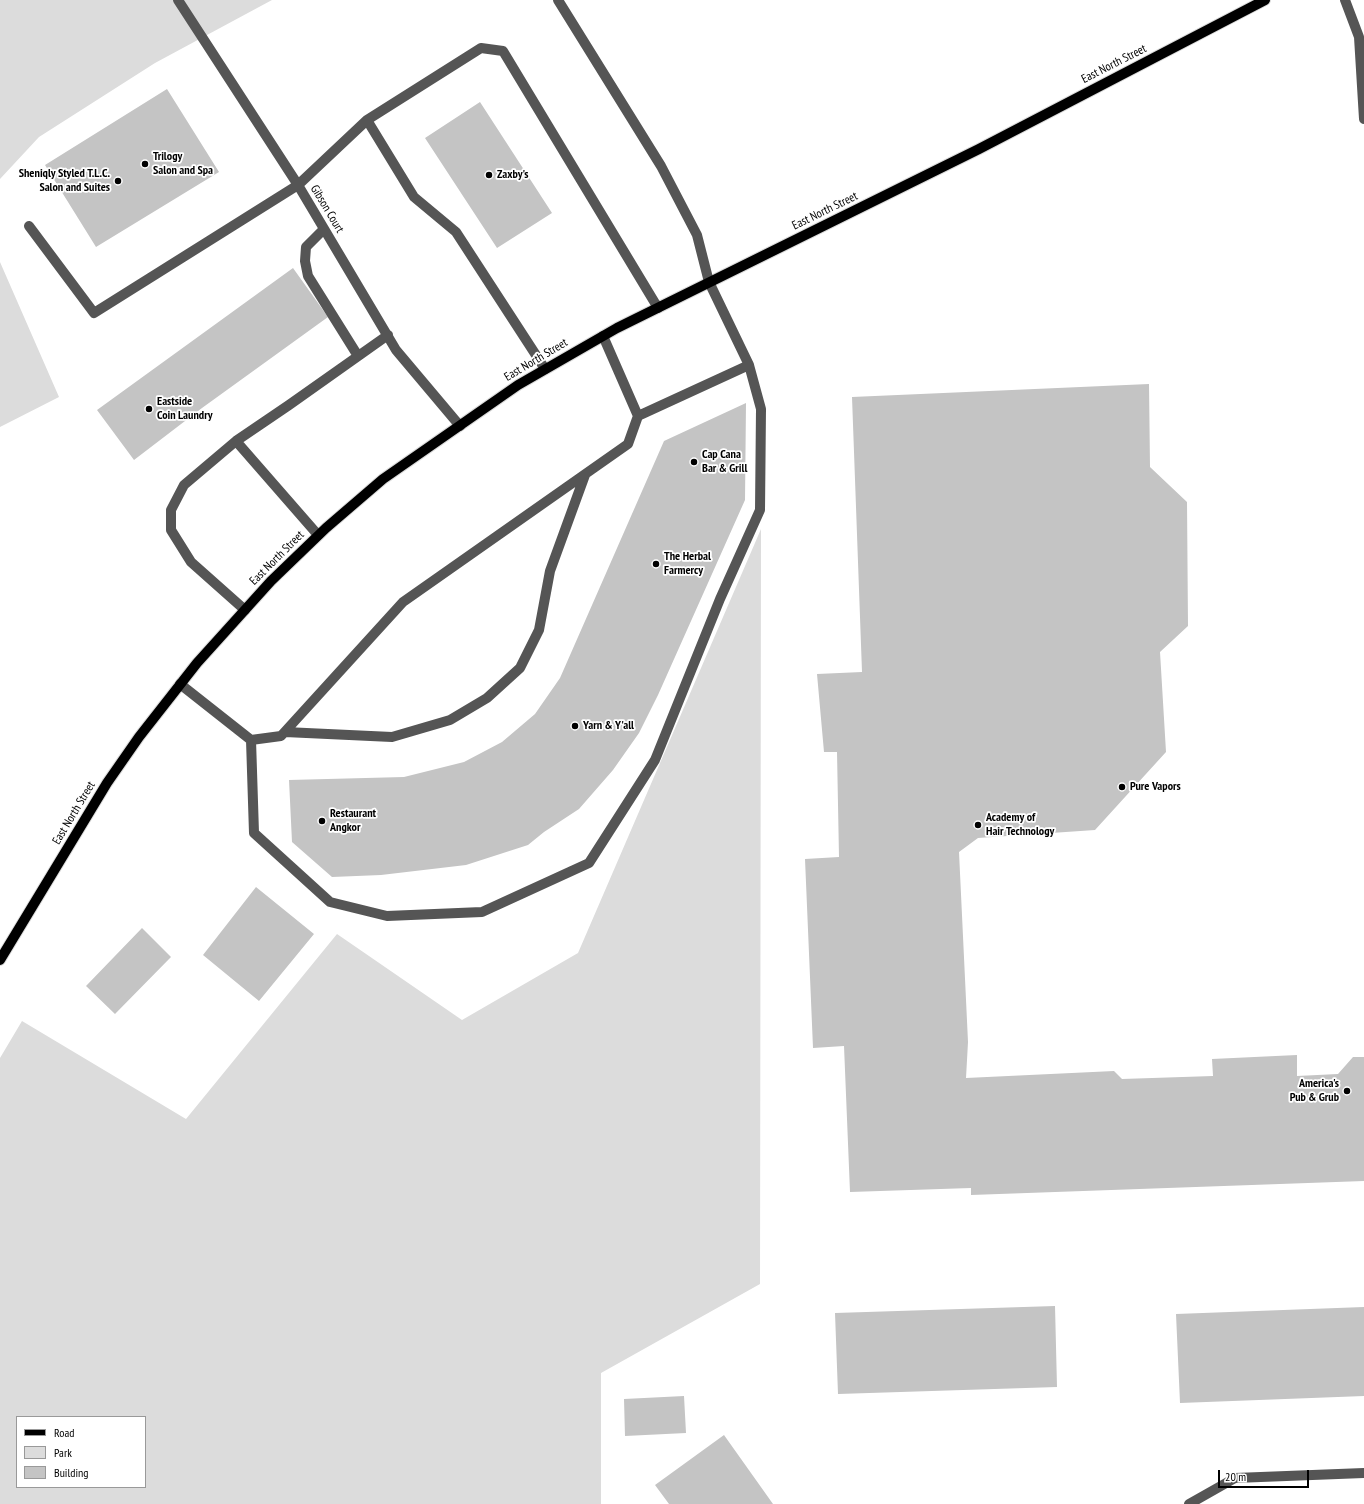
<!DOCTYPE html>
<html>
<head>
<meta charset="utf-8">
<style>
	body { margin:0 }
	#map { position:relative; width:1364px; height:1504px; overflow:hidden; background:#fff; font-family:"PT Sans Narrow",sans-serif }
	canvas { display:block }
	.legend { position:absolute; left:16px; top:1416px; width:130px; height:72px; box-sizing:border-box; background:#fff; border:1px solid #999; margin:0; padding:5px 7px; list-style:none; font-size:12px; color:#000 }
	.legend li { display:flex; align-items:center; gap:8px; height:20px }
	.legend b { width:20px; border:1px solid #999 }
	.scale { position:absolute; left:1218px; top:1470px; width:91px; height:18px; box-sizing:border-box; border:2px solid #000; border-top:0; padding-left:5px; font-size:12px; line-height:14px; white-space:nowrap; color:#000; -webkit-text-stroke:3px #fff; paint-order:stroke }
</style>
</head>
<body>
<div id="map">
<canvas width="1364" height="1504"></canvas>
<ul class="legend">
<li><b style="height:5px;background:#000"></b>Road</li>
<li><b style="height:11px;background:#dcdcdc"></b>Park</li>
<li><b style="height:11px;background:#c4c4c4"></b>Building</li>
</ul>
<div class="scale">20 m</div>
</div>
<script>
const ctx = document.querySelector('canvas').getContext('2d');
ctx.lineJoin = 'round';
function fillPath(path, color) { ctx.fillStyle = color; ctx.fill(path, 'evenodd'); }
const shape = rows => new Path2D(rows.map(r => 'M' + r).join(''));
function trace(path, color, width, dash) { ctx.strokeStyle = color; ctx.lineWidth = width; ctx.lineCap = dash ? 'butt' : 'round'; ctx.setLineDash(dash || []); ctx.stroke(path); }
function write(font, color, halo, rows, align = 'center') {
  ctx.font = font + ' "PT Sans Narrow",sans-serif'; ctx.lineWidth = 3.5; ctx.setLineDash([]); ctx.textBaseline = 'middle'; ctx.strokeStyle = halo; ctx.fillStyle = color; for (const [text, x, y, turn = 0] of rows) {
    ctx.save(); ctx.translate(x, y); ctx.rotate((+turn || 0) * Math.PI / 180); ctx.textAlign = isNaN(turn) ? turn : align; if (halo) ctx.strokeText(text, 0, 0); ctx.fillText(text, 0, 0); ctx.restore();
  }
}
fillPath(shape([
	[0,0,272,0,155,63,39,137,0,179],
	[0,262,59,397,0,427],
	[761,529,760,1284,601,1373,601,1504,0,1504,0,1058,22,1021,186,1119,337,934,462,1020,578,953],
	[17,1417,145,1417,145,1487,17,1487]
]), '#dcdcdc');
fillPath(shape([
	[167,89,219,172,96,247,45,165],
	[480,102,552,213,497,248,425,138],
	[293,268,328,317,202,408,134,460,97,410],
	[1149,384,1150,467,1187,502,1188,626,1160,652,1166,752,1095,830,978,838,959,852,968,1042,966,1078,1114,1071,1122,1079,1213,1076,1212,1059,1297,1055,1297,1076,1338,1074,1353,1057,1364,1057,1364,1181,971,1195,971,1188,850,1192,844,1046,813,1048,805,859,839,857,837,752,824,752,817,674,862,672,852,397],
	[746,403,745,500,658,695,639,733,613,770,579,809,544,832,528,845,466,865,381,875,332,877,292,842,289,780,404,777,464,762,502,742,535,714,560,678,664,441],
	[256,887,314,934,259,1001,203,955],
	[142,928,171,957,115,1014,86,986],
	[1055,1306,1057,1387,838,1394,835,1313],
	[1364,1307,1364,1396,1180,1403,1176,1314],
	[684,1396,686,1433,625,1436,624,1399],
	[724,1435,773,1504,669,1504,655,1485]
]), '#c4c4c4');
const major = shape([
	[0,960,107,783,139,737,197,663,271,581,326,528,383,479,518,385,617,328,979,149,1265,0]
]);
trace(major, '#dbdbdb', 12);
trace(shape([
	[178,0,298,185,396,350,460,426],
	[558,0,661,166,697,235,709,282,749,365,638,416],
	[1345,0,1359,37,1364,119],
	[367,120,414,197,456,232,545,369],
	[29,226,94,313,298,185,367,120,481,48,503,51,658,308],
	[324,229,306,247,305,261,308,276,358,356],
	[236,441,318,535],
	[245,610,191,562,171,530,171,510,184,485,236,441,289,405,388,335],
	[180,684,251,740,281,736,403,602,628,444,638,416,603,336],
	[285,732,392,737,450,720,487,698,520,668,539,630,550,571,585,475],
	[251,740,254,833,330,902,387,916,482,912,589,863,655,760,720,599,760,510,761,409,749,365],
	[1189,1504,1235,1478,1364,1473]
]), '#555', 10);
trace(major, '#000', 10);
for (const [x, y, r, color] of [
	[145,164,4,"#000"],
	[489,175,4,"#000"],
	[118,181,4,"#000"],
	[149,409,4,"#000"],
	[694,462,4,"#000"],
	[656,564,4,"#000"],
	[575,726,4,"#000"],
	[1122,787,4,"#000"],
	[322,821,4,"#000"],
	[978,825,4,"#000"],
	[1347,1091,4,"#000"]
]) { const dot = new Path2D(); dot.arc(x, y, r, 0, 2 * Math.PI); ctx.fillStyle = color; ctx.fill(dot); trace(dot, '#fff', 1.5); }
write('12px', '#000', '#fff', [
	["East North Street",1114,64,-27],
	["Gibson Court",327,209,59],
	["East North Street",825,211,-26],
	["East North Street",536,360,-31],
	["East North Street",277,558,-45],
	["East North Street",74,813,-59]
]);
write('bold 12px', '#000', '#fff', [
	["Trilogy",153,157],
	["Salon and Spa",153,171],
	["Sheniqly Styled T.L.C.",110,174,"right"],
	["Salon and Suites",110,188,"right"],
	["Zaxby's",497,175],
	["Eastside",157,402],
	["Coin Laundry",157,416],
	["Cap Cana",702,455],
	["Bar & Grill",702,469],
	["The Herbal",664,557],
	["Farmercy",664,571],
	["Yarn & Y'all",583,726],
	["Pure Vapors",1130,787],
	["Restaurant",330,814],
	["Angkor",330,828],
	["Academy of",986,818],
	["Hair Technology",986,832],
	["America's",1339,1084,"right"],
	["Pub & Grub",1339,1098,"right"]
], 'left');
</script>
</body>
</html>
